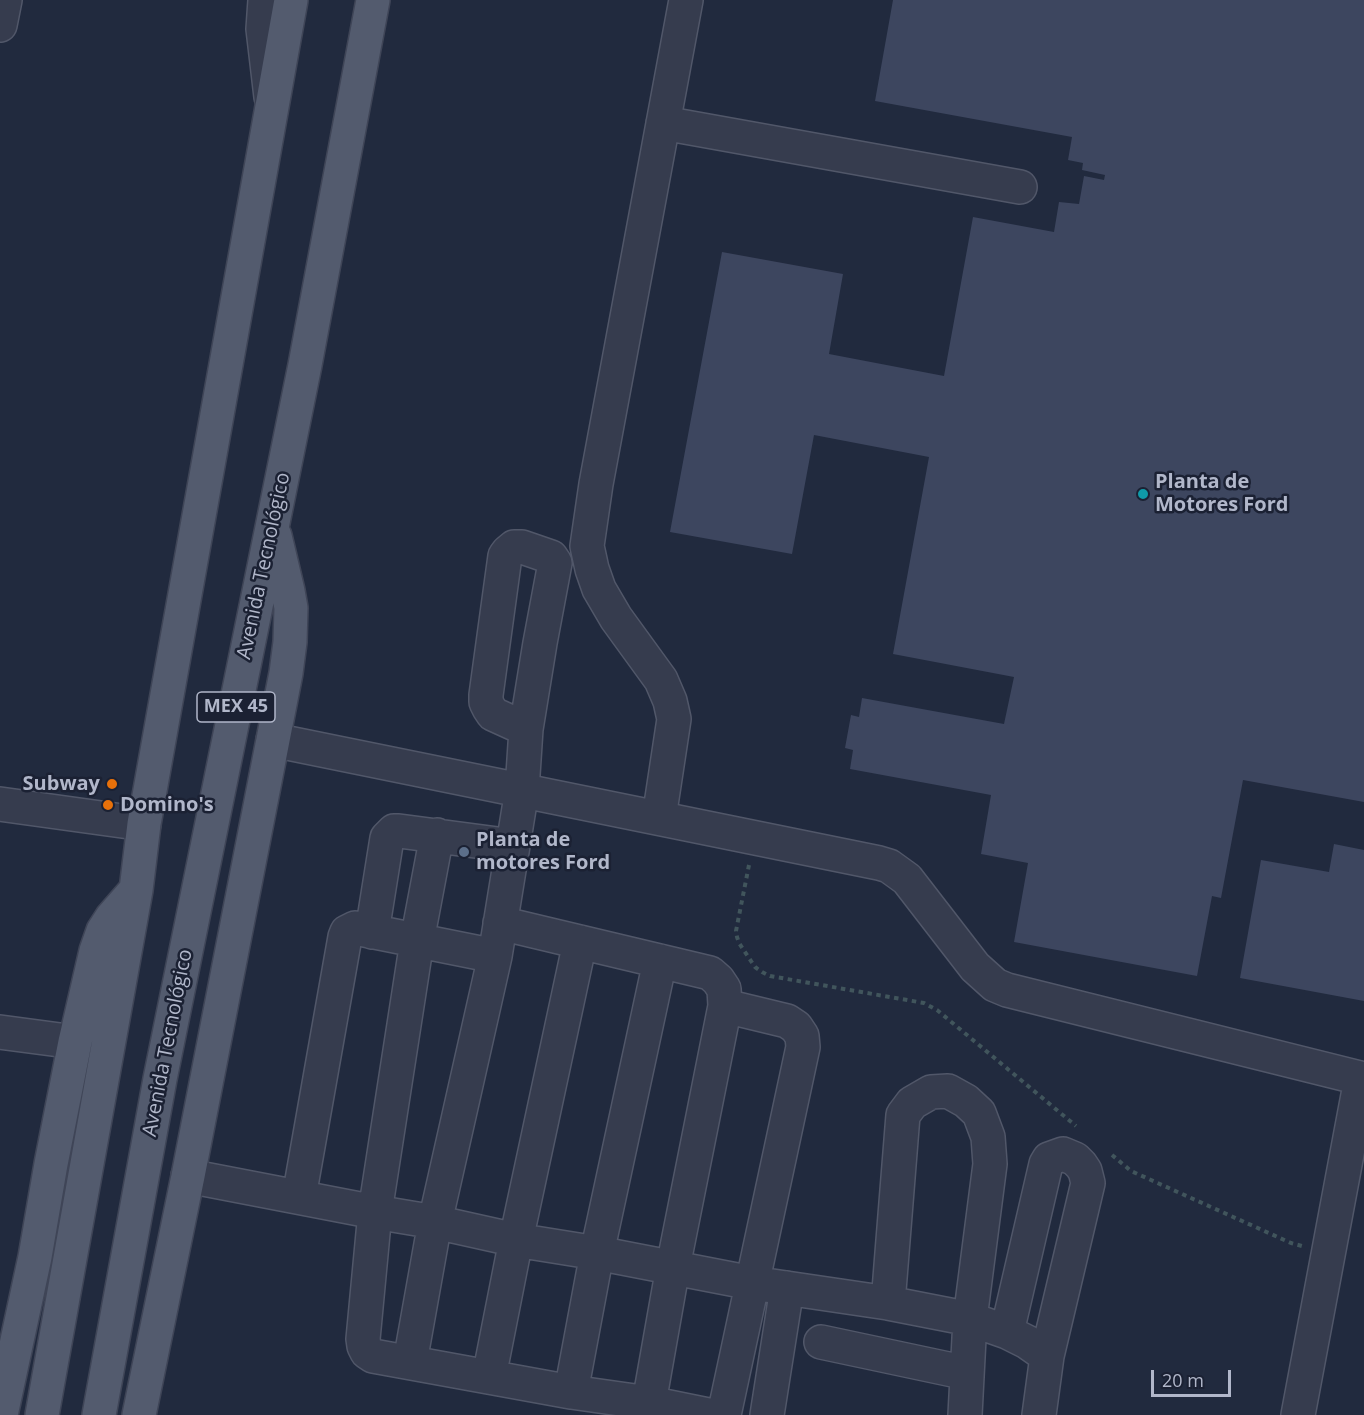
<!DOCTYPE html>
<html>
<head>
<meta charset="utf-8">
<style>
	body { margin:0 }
	#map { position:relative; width:1364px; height:1415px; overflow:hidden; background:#212a3e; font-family:"Open Sans",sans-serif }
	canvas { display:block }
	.scale { position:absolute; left:1151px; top:1370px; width:80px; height:27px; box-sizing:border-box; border:3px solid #b1b7ca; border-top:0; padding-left:8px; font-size:18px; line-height:21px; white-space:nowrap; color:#b1b7ca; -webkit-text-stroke:4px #1b2133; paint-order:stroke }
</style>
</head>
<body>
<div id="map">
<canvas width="1364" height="1415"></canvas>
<div class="scale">20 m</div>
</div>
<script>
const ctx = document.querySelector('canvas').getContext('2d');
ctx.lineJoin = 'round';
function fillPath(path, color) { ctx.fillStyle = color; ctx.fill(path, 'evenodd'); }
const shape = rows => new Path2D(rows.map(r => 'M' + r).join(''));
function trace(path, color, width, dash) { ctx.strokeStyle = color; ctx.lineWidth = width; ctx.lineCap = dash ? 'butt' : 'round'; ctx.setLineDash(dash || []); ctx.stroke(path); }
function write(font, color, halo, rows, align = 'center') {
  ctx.font = font + ' "Open Sans",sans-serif'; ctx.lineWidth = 5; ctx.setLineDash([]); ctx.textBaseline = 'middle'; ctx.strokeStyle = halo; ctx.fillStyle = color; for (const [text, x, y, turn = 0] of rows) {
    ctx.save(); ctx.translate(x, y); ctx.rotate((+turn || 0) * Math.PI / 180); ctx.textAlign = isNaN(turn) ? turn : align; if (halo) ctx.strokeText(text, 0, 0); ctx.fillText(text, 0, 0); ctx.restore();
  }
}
fillPath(shape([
	[893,0,1364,0,1364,802,1243,780,1221,898,1212,896,1197,976,1014,942,1028,863,981,854,991,795,850,769,853,750,845,748,851,715,859,717,862,698,1004,724,1014,677,893,654,929,457,814,435,792,554,670,532,722,252,843,274,829,354,944,376,973,217,1054,232,1059,202,1079,204,1084,176,1104,180,1105,175,1082,170,1083,163,1068,160,1072,137,875,101],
	[1334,844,1364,850,1364,1001,1240,978,1261,860,1329,872]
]), '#3d465f');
const minor = shape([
	[265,0,263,29,271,97],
	[0,25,5,0],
	[663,123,1020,187],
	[273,740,879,863,889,866,907,879,975,967,995,985,1007,990,1364,1079],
	[0,804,144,824],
	[659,818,674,719,670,701,661,680,616,618,599,589,592,569,587,546,596,484,686,0],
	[437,835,417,941,375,1212,363,1339,364,1346,367,1352,373,1356,571,1392,649,1403,708,1415],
	[500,923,710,973,718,980,724,989,725,1006,673,1267,649,1403],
	[372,932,387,838,394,831,399,831,513,846],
	[0,1032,75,1042],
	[188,1176,375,1212,435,1222,516,1240,597,1253,752,1283,888,1303,970,1319,1007,1332,1027,1342,1047,1356,1039,1415],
	[299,1197,345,937,347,932,355,928,495,956],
	[888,1303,903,1115,912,1103,931,1092,948,1091,966,1101,979,1113,988,1137,990,1164,970,1319,965,1415],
	[1007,1332,1046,1164,1049,1159,1063,1154,1075,1159,1081,1165,1085,1171,1088,1183,1047,1356],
	[821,1342,967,1373],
	[410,1362,435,1222,495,956,522,790,526,729,540,643,555,563,551,557,522,547,514,547,508,552,505,556,486,695,486,702,489,708,493,714,526,729],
	[489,1377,516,1240,580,942],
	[571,1392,597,1253,660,961],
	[724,1415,803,1047,802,1036,796,1027,787,1021,725,1006],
	[767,1415,787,1288],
	[1298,1415,1361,1079]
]);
const major = shape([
	[1,1415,35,1257,51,1164,75,1042,96,951,103,931,112,917,133,893],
	[42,1415,136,890,144,824,291,0],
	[99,1415,160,1079,305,365,373,0],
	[139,1415,188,1176,286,673,290,642,291,608,288,591,275,536]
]);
trace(minor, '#515769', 36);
trace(major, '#3f4557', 36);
trace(shape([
	[749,865,736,931,737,937,739,943,755,967,762,972,770,976,924,1003,937,1010,1076,1126],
	[1112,1155,1131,1171,1291,1243,1302,1246]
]), '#41555c', 4, [4.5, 4.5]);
trace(minor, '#363c4e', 33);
trace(major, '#535b6e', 33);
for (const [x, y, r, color] of [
	[1143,494,6,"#0f9aa8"],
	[112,784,6,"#e8710a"],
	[108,805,6,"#e8710a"],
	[464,852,6,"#5c6f8a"]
]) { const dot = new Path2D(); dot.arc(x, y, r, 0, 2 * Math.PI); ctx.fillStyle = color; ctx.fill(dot); trace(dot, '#1b2133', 2); }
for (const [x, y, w] of [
	[236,707,78]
]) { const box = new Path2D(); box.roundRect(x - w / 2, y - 15, w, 30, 4.5); ctx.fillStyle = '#1b2133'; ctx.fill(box); trace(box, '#b1b7ca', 1.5); }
write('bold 18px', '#b1b7ca', null, [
	["MEX 45",236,707]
]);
write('bold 20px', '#b1b7ca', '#1b2133', [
	["Planta de",1155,482],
	["Motores Ford",1155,505],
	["Subway",100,784,"right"],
	["Domino's",120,805],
	["Planta de",476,840],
	["motores Ford",476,863]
], 'left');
write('20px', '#b1b7ca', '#1b2133', [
	["Avenida Tecnológico",264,566,-78],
	["Avenida Tecnológico",168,1043,-79]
]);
</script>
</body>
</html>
